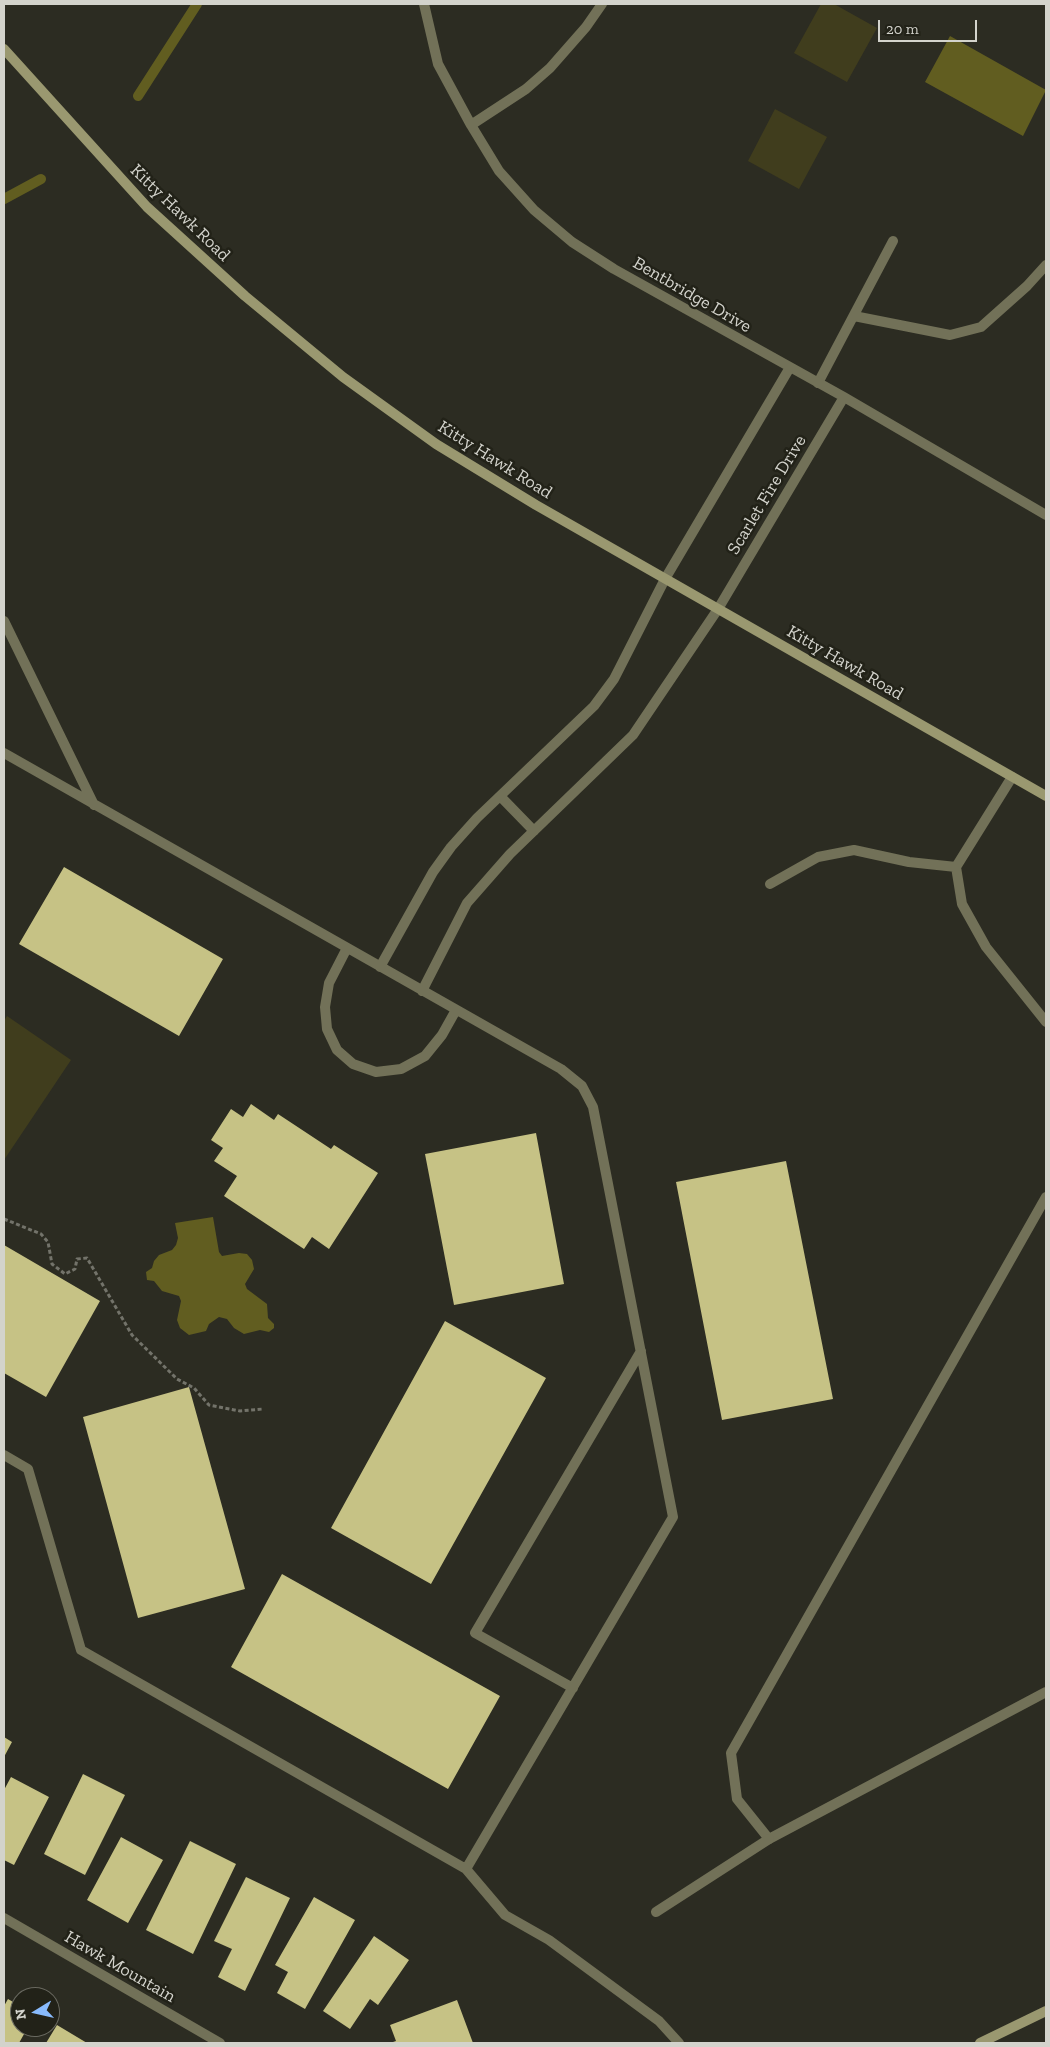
<!DOCTYPE html>
<html>
<head>
<meta charset="utf-8">
<style>
	body { margin:0 }
	#map { position:relative; width:1050px; height:2047px; overflow:hidden; background:#2c2c22; font-family:"Zilla Slab",serif }
	canvas { display:block }
	.frame { position:absolute; inset:0; border:5px solid #d3d3cc; pointer-events:none }
	.north { position:absolute; left:10px; top:1987px; width:50px; height:50px; box-sizing:border-box; background:#222218; border:1px solid #696960; border-radius:50%; rotate:261deg; font-size:14px; font-weight:700; line-height:20px; text-align:center; color:#d3d3cc }
	.north::after { content:''; display:block; margin:auto; width:18px; height:22px; background:#88bafc; clip-path:polygon(50% 0,100% 100%,50% 72%,0 100%) }
	.scale { position:absolute; left:878px; top:20px; width:99px; height:22px; box-sizing:border-box; border:2px solid #d3d3cc; border-top:0; padding-left:6px; font-size:15px; line-height:18px; white-space:nowrap; color:#d3d3cc; -webkit-text-stroke:4px #222218; paint-order:stroke }
</style>
</head>
<body>
<div id="map">
<canvas width="1050" height="2047"></canvas>
<div class="frame"></div>
<div class="north">N</div>
<div class="scale">20 m</div>
</div>
<script>
const ctx = document.querySelector('canvas').getContext('2d');
ctx.lineJoin = 'round';
function fillPath(path, color) { ctx.fillStyle = color; ctx.fill(path, 'evenodd'); }
const shape = rows => new Path2D(rows.map(r => 'M' + r).join(''));
function trace(path, color, width, dash) { ctx.strokeStyle = color; ctx.lineWidth = width; ctx.lineCap = dash ? 'butt' : 'round'; ctx.setLineDash(dash || []); ctx.stroke(path); }
function write(font, color, halo, rows, align = 'center') {
  ctx.font = font + ' "Zilla Slab",serif'; ctx.lineWidth = 5; ctx.setLineDash([]); ctx.textBaseline = 'middle'; ctx.strokeStyle = halo; ctx.fillStyle = color; for (const [text, x, y, turn = 0] of rows) {
    ctx.save(); ctx.translate(x, y); ctx.rotate((+turn || 0) * Math.PI / 180); ctx.textAlign = isNaN(turn) ? turn : align; if (halo) ctx.strokeText(text, 0, 0); ctx.fillText(text, 0, 0); ctx.restore();
  }
}
fillPath(shape([
	[821,4,834,4,877,28,847,82,794,53],
	[775,109,827,137,799,189,748,161],
	[7,1016,71,1060,4,1160,4,1021]
]), '#403d1d');
fillPath(shape([
	[950,36,1046,90,1023,136,925,82],
	[213,1217,219,1252,222,1256,239,1253,247,1254,252,1260,254,1269,245,1284,247,1289,267,1304,268,1318,274,1324,274,1328,269,1332,260,1330,244,1334,234,1328,227,1319,219,1317,209,1324,206,1331,189,1335,180,1328,177,1320,181,1301,179,1296,162,1291,154,1281,147,1280,146,1272,152,1268,154,1261,159,1255,172,1250,176,1245,178,1238,175,1223]
]), '#615d20');
trace(shape([
	[138,96,197,4],
	[4,199,41,179]
]), '#615d20', 10);
fillPath(shape([
	[64,867,223,959,179,1036,19,944],
	[251,1104,274,1120,278,1114,331,1149,334,1145,378,1173,329,1249,312,1237,304,1249,224,1196,237,1176,214,1161,223,1148,211,1140,231,1109,243,1117],
	[536,1133,564,1284,454,1305,425,1154],
	[786,1161,833,1399,722,1420,676,1182],
	[4,1245,100,1301,46,1397,4,1373],
	[445,1321,546,1378,431,1584,331,1528],
	[189,1387,245,1589,138,1618,83,1417],
	[282,1574,500,1696,448,1789,231,1667],
	[4,1737,12,1742,4,1757],
	[83,1774,125,1795,85,1875,44,1854],
	[11,1777,49,1797,14,1865,4,1860,4,1790],
	[121,1837,163,1860,128,1923,87,1900],
	[190,1841,236,1864,193,1954,146,1930],
	[246,1877,290,1898,245,1991,218,1977,232,1949,214,1941],
	[314,1897,355,1920,305,2009,277,1993,288,1972,275,1965],
	[374,1936,409,1960,378,2005,370,1999,350,2029,323,2011],
	[8,1999,20,2006,20,2027,28,2027,19,2043,4,2043,4,2006],
	[457,2000,473,2043,390,2043,396,2041,390,2025],
	[57,2025,87,2043,46,2043]
]), '#c6c285');
trace(shape([
	[4,1219,41,1234,48,1242,52,1264,65,1274,75,1269,77,1259,87,1258,132,1335,177,1379,194,1388,209,1405,240,1411,263,1409]
]), '#73736a', 3, [4, 2.5]);
trace(shape([
	[854,316,950,335,981,327,1027,286,1046,265],
	[818,383,893,241],
	[4,621,94,805],
	[4,753,561,1069,582,1086,593,1107,673,1517,466,1869],
	[1012,777,956,867,962,904,986,947,1046,1022],
	[500,796,534,831],
	[770,884,818,857,854,850,909,862,956,867],
	[347,948,329,983,325,1007,327,1029,337,1050,353,1064,376,1072,401,1069,425,1056,442,1035,456,1010],
	[380,967,433,872,451,847,477,818,594,706,614,679,665,579],
	[422,991,467,903,510,854,633,735,718,609],
	[1046,1197,731,1753,737,1799,769,1839,1046,1692],
	[4,1455,28,1469,81,1650,466,1869,505,1915,549,1940,659,2021,679,2043],
	[573,1688,475,1633,641,1351]
]), '#727158', 10);
trace(shape([
	[424,4,438,64,471,125,499,171,534,210,572,242,614,269,844,397,1046,515],
	[471,125,526,89,550,68,586,27,602,4],
	[665,579,789,369],
	[718,609,844,397],
	[656,1912,769,1839],
	[4,1918,220,2043]
]), '#727158', 10);
trace(shape([
	[4,49,147,207,245,296,343,377,436,444,536,505,1046,796],
	[980,2043,1046,2011]
]), '#9a9870', 10);
write('18px', '#d3d3cc', '#222218', [
	["Kitty Hawk Road",180,213,44],
	["Bentbridge Drive",692,295,30],
	["Kitty Hawk Road",495,460,32],
	["Scarlet Fire Drive",767,495,-59],
	["Kitty Hawk Road",845,663,30],
	["Hawk Mountain",120,1967,30]
]);
</script>
</body>
</html>
